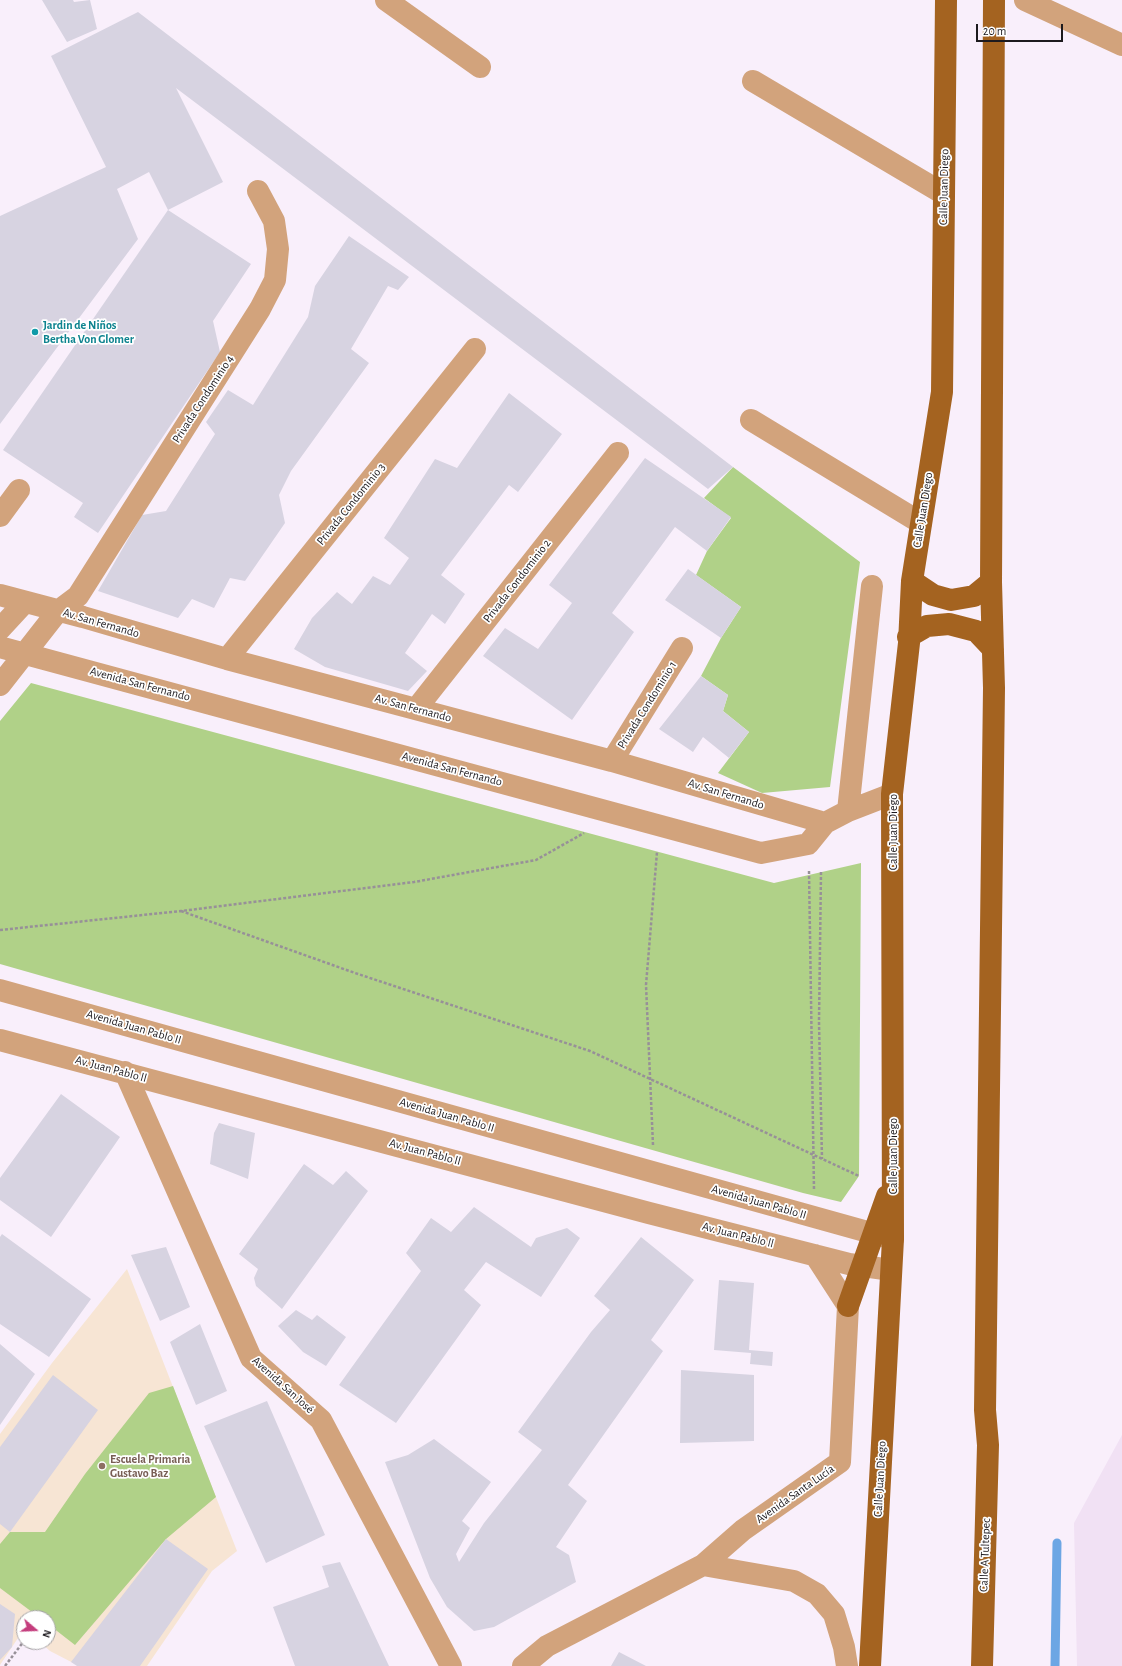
<!DOCTYPE html>
<html>
<head>
<meta charset="utf-8">
<style>
	body { margin:0 }
	#map { position:relative; width:1122px; height:1666px; overflow:hidden; background:#f9effb; font-family:"Alegreya Sans",sans-serif }
	canvas { display:block }
	.north { position:absolute; left:16px; top:1610px; width:40px; height:40px; box-sizing:border-box; background:#fff; border:1px solid #a5a3a5; border-radius:50%; rotate:109deg; font-size:11px; font-weight:700; line-height:16px; text-align:center; color:#1d1a1e }
	.north::after { content:''; display:block; margin:auto; width:14px; height:18px; background:#c43d7d; clip-path:polygon(50% 0,100% 100%,50% 72%,0 100%) }
	.scale { position:absolute; left:976px; top:24px; width:87px; height:18px; box-sizing:border-box; border:2px solid #1d1a1e; border-top:0; padding-left:5px; font-size:12px; line-height:14px; white-space:nowrap; color:#1d1a1e; -webkit-text-stroke:3px #fff; paint-order:stroke }
</style>
</head>
<body>
<div id="map">
<canvas width="1122" height="1666"></canvas>
<div class="north">N</div>
<div class="scale">20 m</div>
</div>
<script>
const ctx = document.querySelector('canvas').getContext('2d');
ctx.lineJoin = 'round';
function fillPath(path, color) { ctx.fillStyle = color; ctx.fill(path, 'evenodd'); }
const shape = rows => new Path2D(rows.map(r => 'M' + r).join(''));
function trace(path, color, width, dash) { ctx.strokeStyle = color; ctx.lineWidth = width; ctx.lineCap = dash ? 'butt' : 'round'; ctx.setLineDash(dash || []); ctx.stroke(path); }
function write(font, color, halo, rows, align = 'center') {
  ctx.font = font + ' "Alegreya Sans",sans-serif'; ctx.lineWidth = 3.5; ctx.setLineDash([]); ctx.textBaseline = 'middle'; ctx.strokeStyle = halo; ctx.fillStyle = color; for (const [text, x, y, turn = 0] of rows) {
    ctx.save(); ctx.translate(x, y); ctx.rotate((+turn || 0) * Math.PI / 180); ctx.textAlign = isNaN(turn) ? turn : align; if (halo) ctx.strokeText(text, 0, 0); ctx.fillText(text, 0, 0); ctx.restore();
  }
}
fillPath(shape([
	[1122,1435,1122,1666,1077,1666,1074,1523]
]), '#f1e1f4');
fillPath(shape([
	[127,1269,237,1551,212,1571,147,1666,79,1666,50,1651,40,1642,48,1642,48,1618,24,1618,24,1629,0,1665,0,1434,52,1363]
]), '#f7e5d4');
fillPath(shape([
	[733,467,860,562,830,787,762,793,718,773,749,732,723,711,728,695,701,676,721,638,741,607,696,575,707,551,731,518,704,498],
	[31,683,774,883,861,863,859,1176,841,1202,803,1193,0,964,0,721],
	[173,1386,216,1497,166,1539,75,1645,48,1624,48,1618,40,1618,0,1588,0,1544,10,1532,45,1532,85,1474,149,1393]
]), '#b0d188');
trace(shape([
	[1055,1666,1057,1543]
]), '#6ca6e4', 9);
fillPath(shape([
	[42,0,73,0,74,2,90,0,97,29,67,42],
	[138,12,733,467,708,489,176,88,223,182,168,210,149,172,117,189,138,239,0,424,0,216,106,167,51,56],
	[168,210,251,264,213,321,220,352,98,533,74,517,83,503,3,450],
	[349,236,409,277,398,290,388,286,351,349,369,363,291,471,279,495,285,523,245,581,230,578,214,608,192,599,178,618,98,591,142,515,166,511,215,434,206,422,228,390,253,405,308,317,315,286],
	[509,393,562,434,518,492,509,485,441,575,465,594,445,624,432,614,405,653,427,671,408,691,325,667,294,649,312,618,337,592,352,604,373,576,390,585,409,558,384,538,435,459,457,468],
	[645,458,731,517,707,551,675,527,612,613,634,632,572,720,483,656,505,628,538,649,572,603,549,585],
	[688,569,741,607,721,638,665,600],
	[701,676,728,695,723,711,749,732,729,758,703,737,693,752,659,729],
	[61,1094,120,1137,51,1237,0,1200,0,1178],
	[219,1123,255,1133,248,1179,210,1164,214,1133],
	[304,1164,333,1185,346,1171,368,1191,282,1309,256,1286,254,1278,258,1269,239,1254],
	[474,1207,531,1247,536,1238,567,1228,580,1238,541,1297,486,1262,464,1290,481,1305,396,1423,339,1385,421,1271,406,1253,431,1218,451,1232],
	[2,1234,91,1299,49,1357,0,1324,0,1237],
	[641,1237,694,1280,651,1340,663,1351,568,1485,587,1501,556,1547,569,1555,576,1582,494,1627,474,1631,447,1607,430,1578,385,1462,408,1455,434,1439,491,1482,462,1521,470,1528,456,1554,459,1562,484,1523,542,1450,518,1432,591,1332,610,1310,594,1296],
	[166,1247,190,1307,160,1321,131,1255],
	[719,1280,754,1283,749,1350,773,1352,772,1366,750,1364,751,1353,714,1350],
	[296,1310,312,1320,317,1315,346,1337,326,1366,303,1352,278,1326],
	[200,1324,227,1391,196,1405,170,1342],
	[0,1344,35,1374,0,1425],
	[681,1370,754,1375,754,1441,680,1443],
	[53,1375,98,1410,10,1532,0,1524,0,1447],
	[267,1401,325,1535,266,1563,204,1426],
	[166,1539,208,1569,140,1666,77,1666,71,1662],
	[340,1562,389,1666,295,1666,273,1607,329,1587,322,1566],
	[0,1604,15,1614,12,1647,0,1660],
	[619,1652,646,1666,611,1666]
]), '#d7d3e1');
trace(shape([
	[809,871,814,1190],
	[821,872,819,1022,822,1159],
	[181,911,355,973,590,1051,859,1176],
	[0,930,181,911,414,882,536,860,584,833],
	[653,1145,646,985,657,852],
	[5,1666,24,1641]
]), '#979098', 2.5, [3, 2]);
trace(shape([
	[386,0,480,67],
	[1025,0,1122,45],
	[753,81,944,194],
	[751,420,921,523],
	[0,516,19,490],
	[0,595,83,617,227,659,612,761,825,823],
	[0,629,25,602],
	[0,647,761,853,808,844,825,823,848,811,892,794],
	[227,659,475,349],
	[0,685,58,611,78,596,260,309,275,280,278,249,274,221,258,191],
	[416,709,618,453],
	[612,761,682,648],
	[848,811,872,586],
	[0,990,893,1239],
	[0,1040,649,1213,849,1264,891,1270],
	[125,1072,251,1358,321,1420,451,1666],
	[703,1565,794,1581,817,1594,834,1614,844,1647,847,1666],
	[523,1666,547,1646,703,1565,743,1530,840,1462,848,1306,815,1255]
]), '#d2a37c', 22);
trace(shape([
	[912,581,933,595,951,600,974,596,991,582],
	[908,637,927,626,949,624,976,631,993,649],
	[848,1306,887,1196],
	[870,1666,893,1239,892,794,909,643,912,581,942,392,946,0],
	[982,1666,988,1445,985,1410,994,688,991,582,994,0]
]), '#a46320', 22);
for (const [x, y, r, color] of [
	[35,332,4,"#0f9aa8"],
	[102,1466,4,"#8d6e63"]
]) { const dot = new Path2D(); dot.arc(x, y, r, 0, 2 * Math.PI); ctx.fillStyle = color; ctx.fill(dot); trace(dot, '#fff', 1.5); }
write('12px', '#1d1a1e', '#fff', [
	["Calle Juan Diego",944,187,-89],
	["Privada Condominio 4",203,399,-57],
	["Privada Condominio 3",351,504,-51],
	["Calle Juan Diego",923,510,-81],
	["Privada Condominio 2",517,581,-52],
	["Av. San Fernando",101,623,16],
	["Avenida San Fernando",140,684,15],
	["Privada Condominio 1",647,705,-58],
	["Av. San Fernando",413,708,15],
	["Avenida San Fernando",452,769,15],
	["Av. San Fernando",726,794,17],
	["Calle Juan Diego",893,832,-90],
	["Avenida Juan Pablo II",134,1027,16],
	["Av. Juan Pablo ll",111,1069,15],
	["Avenida Juan Pablo II",447,1115,16],
	["Av. Juan Pablo ll",425,1152,15],
	["Calle Juan Diego",893,1156,-90],
	["Avenida Juan Pablo II",759,1202,16],
	["Av. Juan Pablo ll",738,1235,14],
	["Avenida San José",283,1385,42],
	["Calle Juan Diego",880,1479,-87],
	["Avenida Santa Lucía",795,1494,-35],
	["Calle A Tultepec",985,1555,-88]
]);
write('bold 12px', '#0d838f', '#fff', [
	["Jardin de Niños",43,325],
	["Bertha Von Glomer",43,339]
], 'left');
write('bold 12px', '#785e54', '#fff', [
	["Escuela Primaria",110,1459],
	["Gustavo Baz",110,1473]
], 'left');
</script>
</body>
</html>
